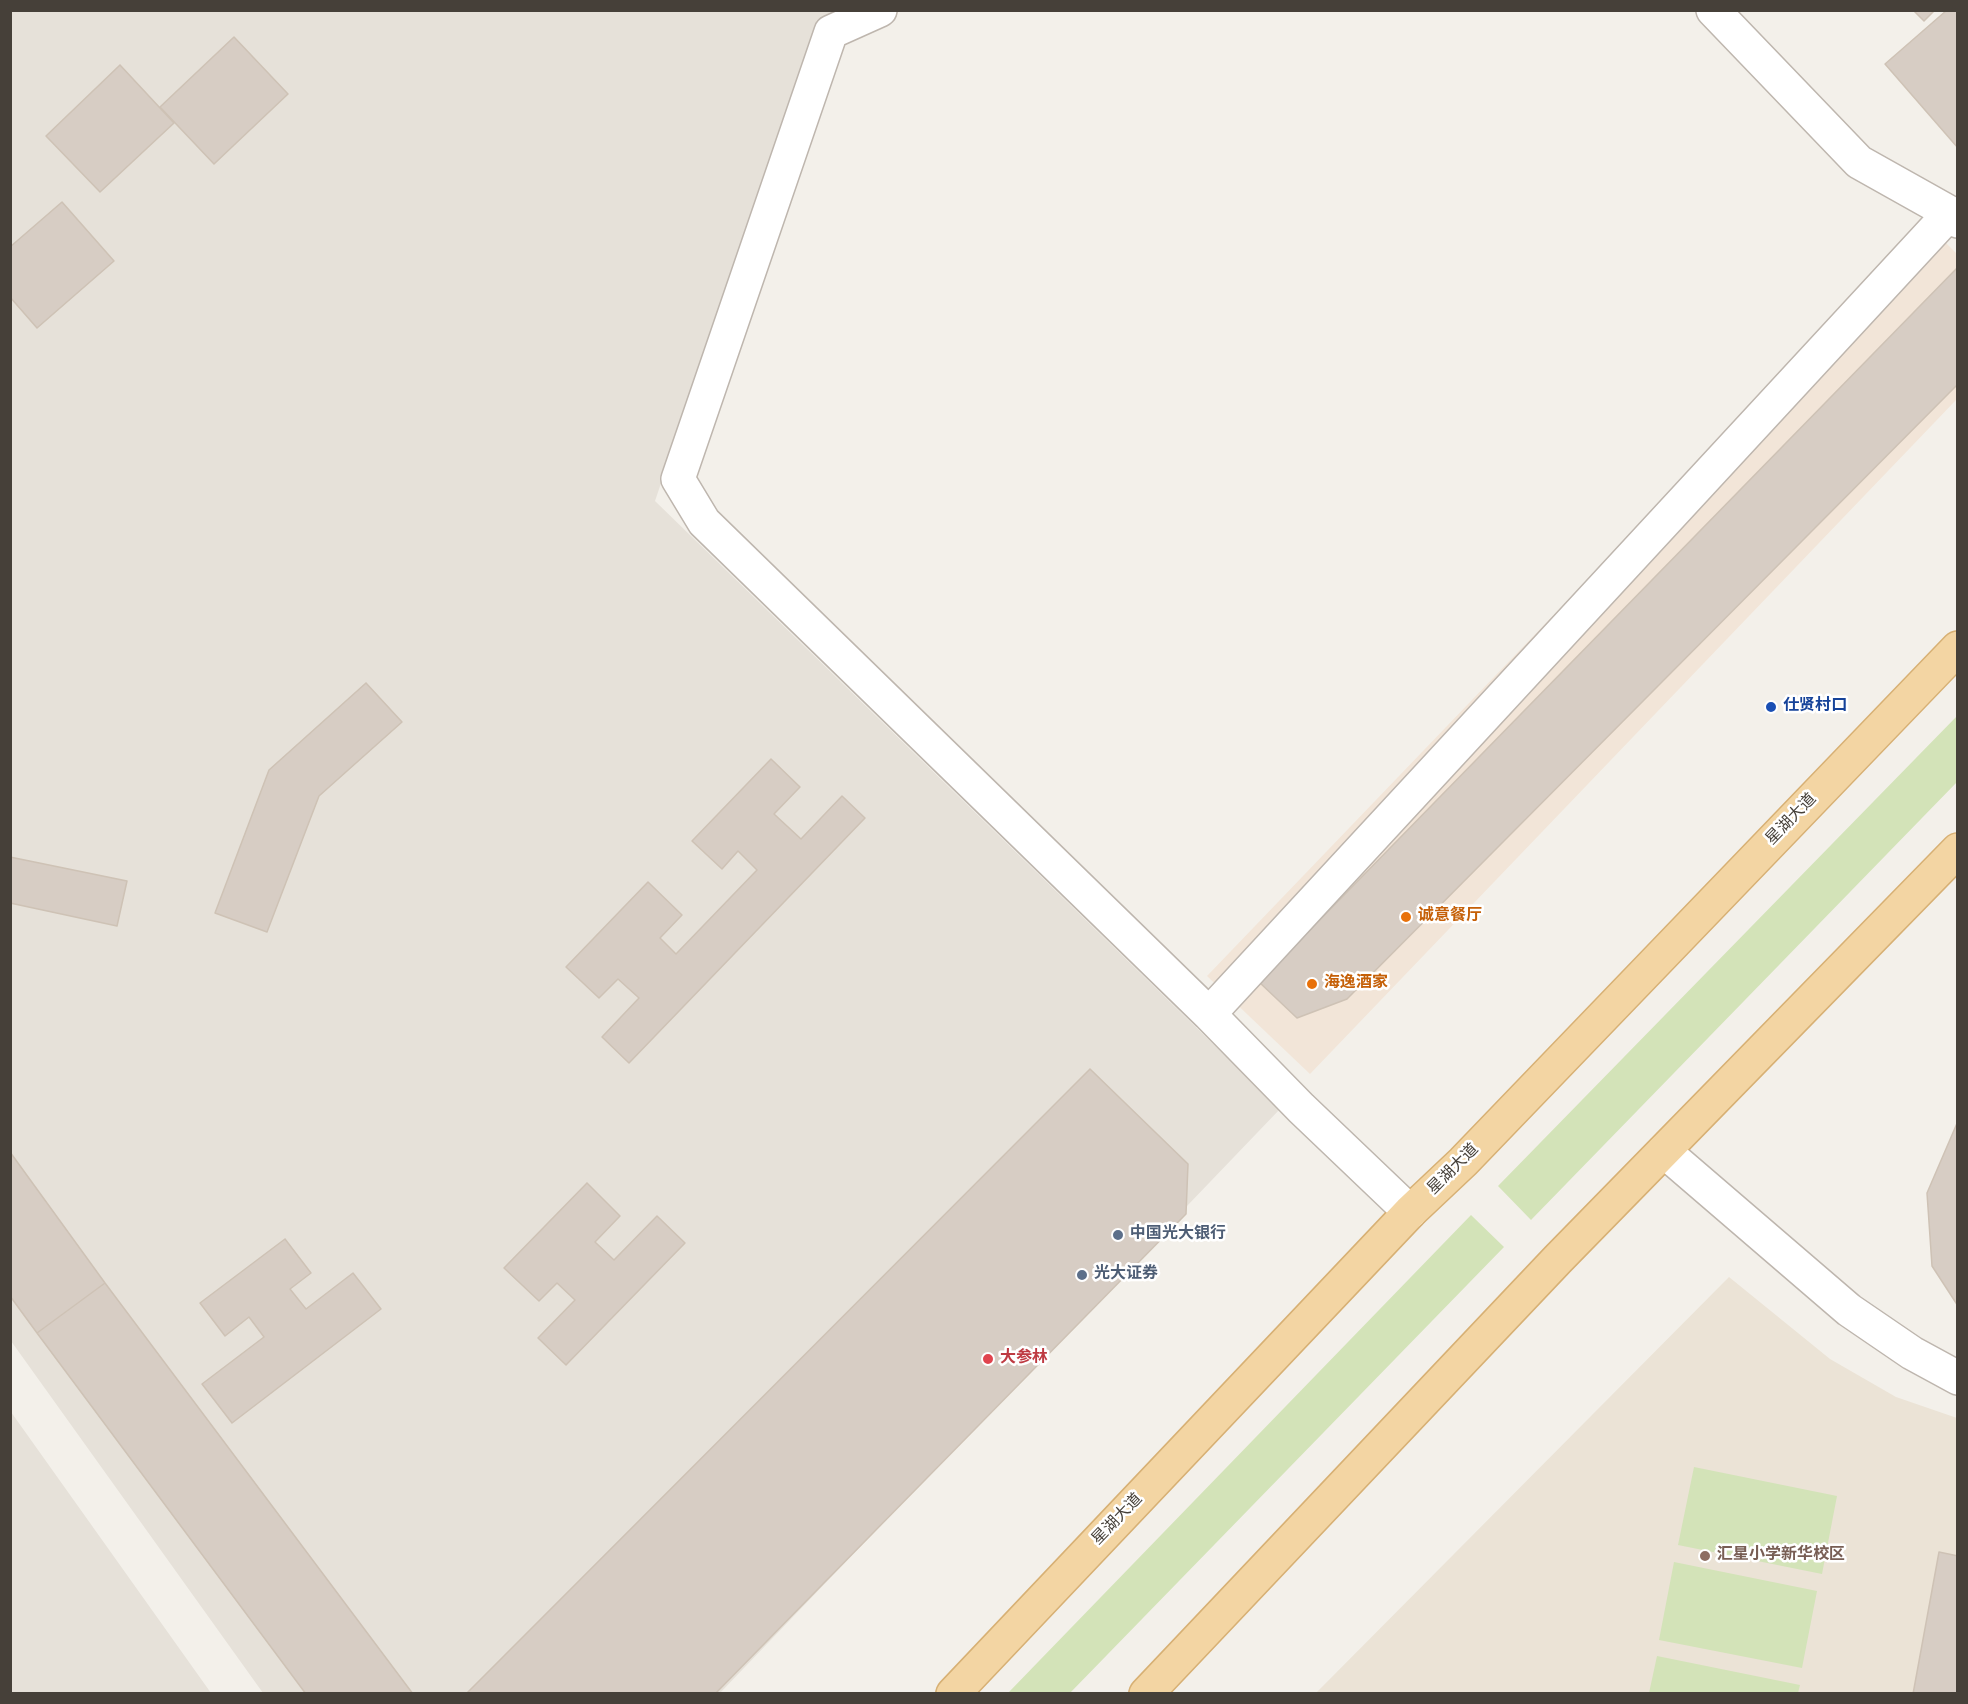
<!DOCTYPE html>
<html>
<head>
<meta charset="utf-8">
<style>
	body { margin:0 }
	#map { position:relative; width:1968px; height:1704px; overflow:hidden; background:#f3f0ea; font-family:Overpass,sans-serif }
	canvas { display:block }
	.frame { position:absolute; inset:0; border:12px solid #464039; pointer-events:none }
</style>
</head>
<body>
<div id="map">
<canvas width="1968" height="1704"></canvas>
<div class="frame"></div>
</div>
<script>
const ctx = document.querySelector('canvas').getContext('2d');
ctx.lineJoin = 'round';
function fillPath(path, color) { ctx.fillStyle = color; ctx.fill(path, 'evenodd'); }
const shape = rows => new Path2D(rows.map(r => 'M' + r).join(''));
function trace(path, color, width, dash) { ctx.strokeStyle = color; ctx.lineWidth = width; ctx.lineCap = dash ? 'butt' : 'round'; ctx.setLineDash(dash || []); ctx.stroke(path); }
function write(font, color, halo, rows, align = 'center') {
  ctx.font = font + ' Overpass,"Noto Sans SC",sans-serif'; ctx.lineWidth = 5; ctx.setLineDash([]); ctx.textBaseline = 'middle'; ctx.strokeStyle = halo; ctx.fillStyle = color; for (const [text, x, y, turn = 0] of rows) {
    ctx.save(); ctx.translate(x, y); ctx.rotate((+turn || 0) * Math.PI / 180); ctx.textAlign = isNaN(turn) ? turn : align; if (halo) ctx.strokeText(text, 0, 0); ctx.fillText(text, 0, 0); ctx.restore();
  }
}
fillPath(shape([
	[10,11,838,11,817,20,655,501,1280,1109,720,1693,263,1693,11,1341],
	[11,1412,211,1693,11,1693]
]), '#e6e1d9');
fillPath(shape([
	[1928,225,1957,254,1957,399,1310,1074,1207,976]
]), '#f2e5d8');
fillPath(shape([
	[1729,1277,1830,1359,1896,1397,1957,1418,1957,1693,1315,1694]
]), '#ebe3d6');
fillPath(shape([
	[1957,716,1957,782,1531,1220,1498,1186],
	[1471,1215,1504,1247,1070,1693,1008,1693],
	[1694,1467,1837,1496,1822,1574,1678,1545],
	[1674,1562,1817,1591,1802,1668,1659,1640],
	[1657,1656,1800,1685,1798,1693,1649,1693]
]), '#d3e3b8');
const building = shape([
	[1913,10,1935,10,1924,21,1913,10],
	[1947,10,1958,10,1958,148,1885,64,1947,10],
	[234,37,288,94,214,164,160,107,234,37],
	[120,65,174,123,100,192,46,136,120,65],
	[62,202,114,261,37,328,10,297,10,247,62,202],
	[1958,267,1958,384,1347,999,1297,1018,1259,982,1958,267],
	[366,683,402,722,319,796,267,932,215,913,269,770,366,683],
	[771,759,800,787,774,814,801,839,842,796,865,818,629,1063,602,1037,639,998,618,979,599,998,566,967,648,882,682,915,660,938,676,954,757,870,738,851,722,869,692,841,771,759],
	[10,857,127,881,117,926,10,903,10,857],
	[1090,1069,1188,1164,1186,1214,715,1694,466,1694,1090,1069],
	[1958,1121,1958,1306,1932,1266,1927,1193,1958,1121],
	[10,1152,105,1283,37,1333,10,1296,10,1152],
	[587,1183,620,1216,595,1242,614,1260,657,1216,685,1243,566,1365,538,1338,575,1300,557,1283,539,1301,504,1268,587,1183],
	[285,1239,311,1273,290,1289,306,1309,353,1273,381,1309,232,1423,202,1384,264,1337,249,1317,225,1336,200,1303,285,1239],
	[105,1283,413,1694,306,1694,37,1333,105,1283],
	[1939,1552,1958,1556,1958,1694,1913,1694,1939,1552]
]);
fillPath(building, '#d7cdc4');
trace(building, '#cec2b5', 1.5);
const street = shape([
	[880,10,831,32,678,479,704,522,1209,1014,1301,1108,1410,1212],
	[1713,10,1859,162,1950,213],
	[1209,1014,1950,213,1958,221],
	[1664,1151,1849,1310,1912,1353,1958,1378]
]);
const primary = shape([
	[953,1694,1410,1212,1463,1162,1958,648],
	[1146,1694,1558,1259,1958,850]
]);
trace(street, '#beb6ae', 36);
trace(primary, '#d7b074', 36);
trace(street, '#fff', 33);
trace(primary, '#f3d5a3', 33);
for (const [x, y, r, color] of [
	[1771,707,6,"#1a4fb4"],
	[1406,917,6,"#e8710a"],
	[1312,984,6,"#e8710a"],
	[1118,1235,6,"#5c6f8a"],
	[1082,1275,6,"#5c6f8a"],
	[988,1359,6,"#e0444e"],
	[1705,1556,6,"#8d6e63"]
]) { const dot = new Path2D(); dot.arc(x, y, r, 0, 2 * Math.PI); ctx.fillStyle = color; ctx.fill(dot); trace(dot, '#fff', 2); }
write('bold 16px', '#164399', '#fff', [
	["仕贤村口",1783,707]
], 'left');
write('16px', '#464039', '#fff', [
	["星湖大道",1792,820,-46],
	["星湖大道",1454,1170,-45],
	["星湖大道",1118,1520,-46]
]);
write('bold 16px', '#c56008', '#fff', [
	["诚意餐厅",1418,917],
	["海逸酒家",1324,984]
], 'left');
write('bold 16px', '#4e5e75', '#fff', [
	["中国光大银行",1130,1235],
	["光大证券",1094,1275]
], 'left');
write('bold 16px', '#be3a42', '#fff', [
	["大参林",1000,1359]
], 'left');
write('bold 16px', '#785e54', '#fff', [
	["汇星小学新华校区",1717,1556]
], 'left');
</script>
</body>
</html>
